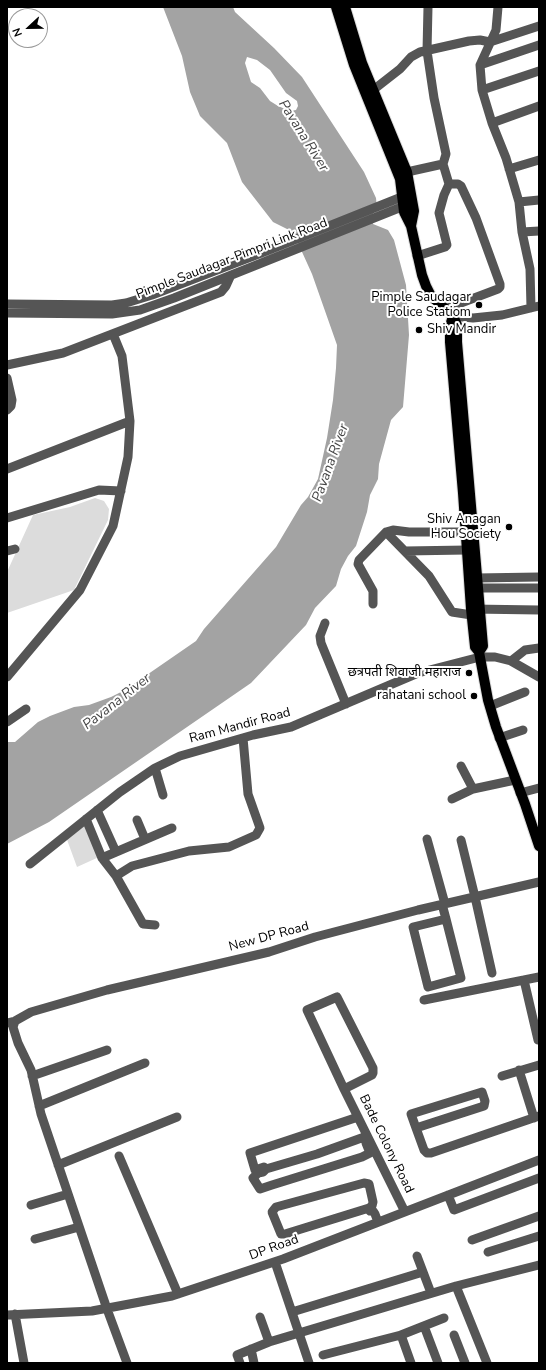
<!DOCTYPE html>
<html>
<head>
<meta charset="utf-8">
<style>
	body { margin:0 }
	#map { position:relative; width:546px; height:1370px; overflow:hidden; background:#fff; font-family:"Nunito Sans",sans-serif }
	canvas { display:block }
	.frame { position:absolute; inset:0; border:8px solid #000; pointer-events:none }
	.north { position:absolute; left:8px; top:8px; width:40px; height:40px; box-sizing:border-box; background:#fff; border:1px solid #999; border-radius:50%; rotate:248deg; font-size:11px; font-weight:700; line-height:16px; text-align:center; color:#000 }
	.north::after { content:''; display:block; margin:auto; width:14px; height:18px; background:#000; clip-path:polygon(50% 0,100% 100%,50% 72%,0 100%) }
</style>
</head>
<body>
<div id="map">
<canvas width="546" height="1370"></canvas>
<div class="frame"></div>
<div class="north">N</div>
</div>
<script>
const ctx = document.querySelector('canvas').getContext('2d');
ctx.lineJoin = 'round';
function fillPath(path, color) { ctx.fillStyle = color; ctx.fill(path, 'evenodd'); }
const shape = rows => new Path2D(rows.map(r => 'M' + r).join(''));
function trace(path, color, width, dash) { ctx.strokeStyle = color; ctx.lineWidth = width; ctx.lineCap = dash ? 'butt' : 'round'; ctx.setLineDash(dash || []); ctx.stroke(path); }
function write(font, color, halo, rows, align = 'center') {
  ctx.font = font + ' "Nunito Sans","Noto Sans Devanagari",sans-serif'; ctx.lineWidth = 4; ctx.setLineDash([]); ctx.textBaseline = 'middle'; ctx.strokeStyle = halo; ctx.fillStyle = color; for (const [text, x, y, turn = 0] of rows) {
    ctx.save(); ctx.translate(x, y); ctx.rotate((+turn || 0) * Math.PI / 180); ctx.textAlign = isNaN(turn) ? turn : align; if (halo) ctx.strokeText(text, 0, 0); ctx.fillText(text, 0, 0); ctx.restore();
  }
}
fillPath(shape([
	[95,498,104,501,109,509,108,520,74,590,7,613,7,572,33,515,70,507],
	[85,821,99,857,77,867,66,837]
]), '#dcdcdc');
fillPath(shape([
	[163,7,233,7,235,12,274,48,302,77,364,172,376,198,377,208,373,213,373,224,388,230,394,240,406,285,409,335,403,407,391,420,379,464,378,479,370,495,367,512,356,546,348,556,341,569,336,586,315,608,306,625,251,683,49,822,7,844,7,742,15,742,38,722,50,716,74,707,89,705,111,697,125,690,196,641,204,629,276,547,301,505,308,497,318,479,327,438,333,400,336,368,337,345,312,274,293,232,273,222,242,182,227,143,200,116,190,92,182,56],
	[247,57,257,60,270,70,286,93,297,101,298,106,296,110,290,111,278,106,270,101,260,88,251,82,245,63]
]), '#a3a3a3');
const major = shape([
	[336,7,354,65,400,179,404,212,411,226],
	[345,7,362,63,407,172,414,211,411,226,422,275,426,286,431,296,453,316,457,325,457,342,461,389,483,646,479,652],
	[453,316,450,326,450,342,463,493,471,609,475,647,479,652,488,700,496,727,525,804,539,846]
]);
trace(major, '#dbdbdb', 12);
trace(shape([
	[428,7,427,51,434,98,446,154,443,164,449,184,458,184,461,186,476,218,500,284,500,287,498,289,445,309],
	[498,7,496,30,480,65,482,90,492,123,506,158,519,202,522,232,530,269,531,308],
	[480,65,539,45],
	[482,90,539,71],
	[368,94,400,69,411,57,420,52,469,41,480,40,490,42,539,26],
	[492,123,539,106],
	[509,169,539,160],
	[407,172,443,164],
	[519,202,539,200],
	[522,232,539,231],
	[417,256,445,247,447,245,439,213,444,195,449,184],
	[7,304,112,305,126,303,152,295,269,250,409,194],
	[7,313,112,314,140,310,174,298,409,204],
	[453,316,473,318,502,315,539,306],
	[7,365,63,353,221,292,226,286,231,275],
	[7,378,12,400,11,406,7,410],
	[7,469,130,421],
	[7,518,99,490,121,491],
	[386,532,393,530,409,532,466,532],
	[7,551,15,549],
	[405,551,467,550],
	[476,578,539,577],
	[477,588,539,588],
	[373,604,373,591,358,564,359,560,386,532,429,576,452,612,478,616],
	[472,609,539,610],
	[325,623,320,636,321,643,346,704],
	[511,661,525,650,539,648],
	[7,677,80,590,113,526,128,457,130,421,122,356,113,334],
	[490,706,525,692],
	[7,722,26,709],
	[499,738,523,730],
	[461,766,473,789],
	[155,768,163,795],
	[520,793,539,788],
	[452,799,473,789,515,780],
	[97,810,116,852],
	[86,819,102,858,116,876,143,924,155,925],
	[137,820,145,839],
	[427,839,445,904],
	[461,840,475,897,492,973],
	[102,858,172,828],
	[30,864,120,792,155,768,180,756,253,735,291,727,418,673,480,657,495,657,511,661,539,677],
	[116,876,132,866,189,851,229,847,256,835,260,828,248,794,243,738],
	[442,904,446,919,461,978,428,987,413,927,446,919],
	[524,980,538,1040,539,1040],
	[424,1000,539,977],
	[15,1021,13,1027,18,1043,31,1070,41,1114,107,1309,127,1363],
	[7,1023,15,1021,31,1012,107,990,269,952,315,937,418,910,539,882],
	[519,1070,534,1118],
	[32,1076,107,1050],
	[502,1076,539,1065],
	[344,1089,372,1075,373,1073,373,1068,337,997,307,1010,344,1089,405,1212],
	[39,1106,145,1063],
	[416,1128,411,1114,482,1092,485,1101,484,1106,416,1128,424,1150,427,1153,431,1153,539,1116],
	[366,1143,370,1153,362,1157,272,1185,260,1189,253,1178,258,1173,263,1172,266,1169,317,1154,367,1136],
	[119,1156,178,1294],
	[58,1165,177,1117],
	[264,1167,255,1170,250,1153,358,1117],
	[364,1183,369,1184,373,1202,372,1206,369,1208,285,1234,281,1234,272,1212,276,1207,364,1183],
	[448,1195,454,1210,539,1178],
	[31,1205,68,1194],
	[369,1208,370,1211,373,1211,375,1214,378,1222],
	[35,1239,79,1227],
	[472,1240,539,1216],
	[488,1252,539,1236],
	[417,1256,431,1293],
	[275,1262,309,1363],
	[456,1286,487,1363],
	[292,1312,423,1272],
	[15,1314,24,1363],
	[7,1315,92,1311,172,1296,283,1259,539,1160],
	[260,1317,269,1342],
	[424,1326,438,1363],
	[401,1335,444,1318],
	[454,1335,465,1363],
	[251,1349,254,1363],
	[323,1355,401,1335,411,1363],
	[240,1363,237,1355,269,1342,456,1286,539,1265]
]), '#555', 9);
trace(major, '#000', 10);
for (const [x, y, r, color] of [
	[479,305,4,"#000"],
	[419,330,4,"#000"],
	[509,527,4,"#000"],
	[469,673,4,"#000"],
	[474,696,4,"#000"]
]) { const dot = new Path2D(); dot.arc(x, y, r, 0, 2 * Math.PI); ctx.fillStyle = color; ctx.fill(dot); trace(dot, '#fff', 1.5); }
write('13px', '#000', '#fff', [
	["Pimple Saudagar-Pimpri Link Road",232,259,-21],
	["Ram Mandir Road",240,726,-15],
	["New DP Road",269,937,-15],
	["Bade Colony Road",386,1144,64],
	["DP Road",274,1248,-20]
]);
write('13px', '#000', '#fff', [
	["Pimple Saudagar",471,298],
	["Police Statiom",471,313],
	["Shiv Mandir",427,330,"left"],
	["Shiv Anagan",501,520],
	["Hou Society",501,535],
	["छत्रपती शिवाजी महाराज",461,673],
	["rahatani school",466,696]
], 'right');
write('italic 14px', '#444', '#fff', [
	["Pavana River",303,136,58],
	["Pavana River",331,463,-70],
	["Pavana River",117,702,-38]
]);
</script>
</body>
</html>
